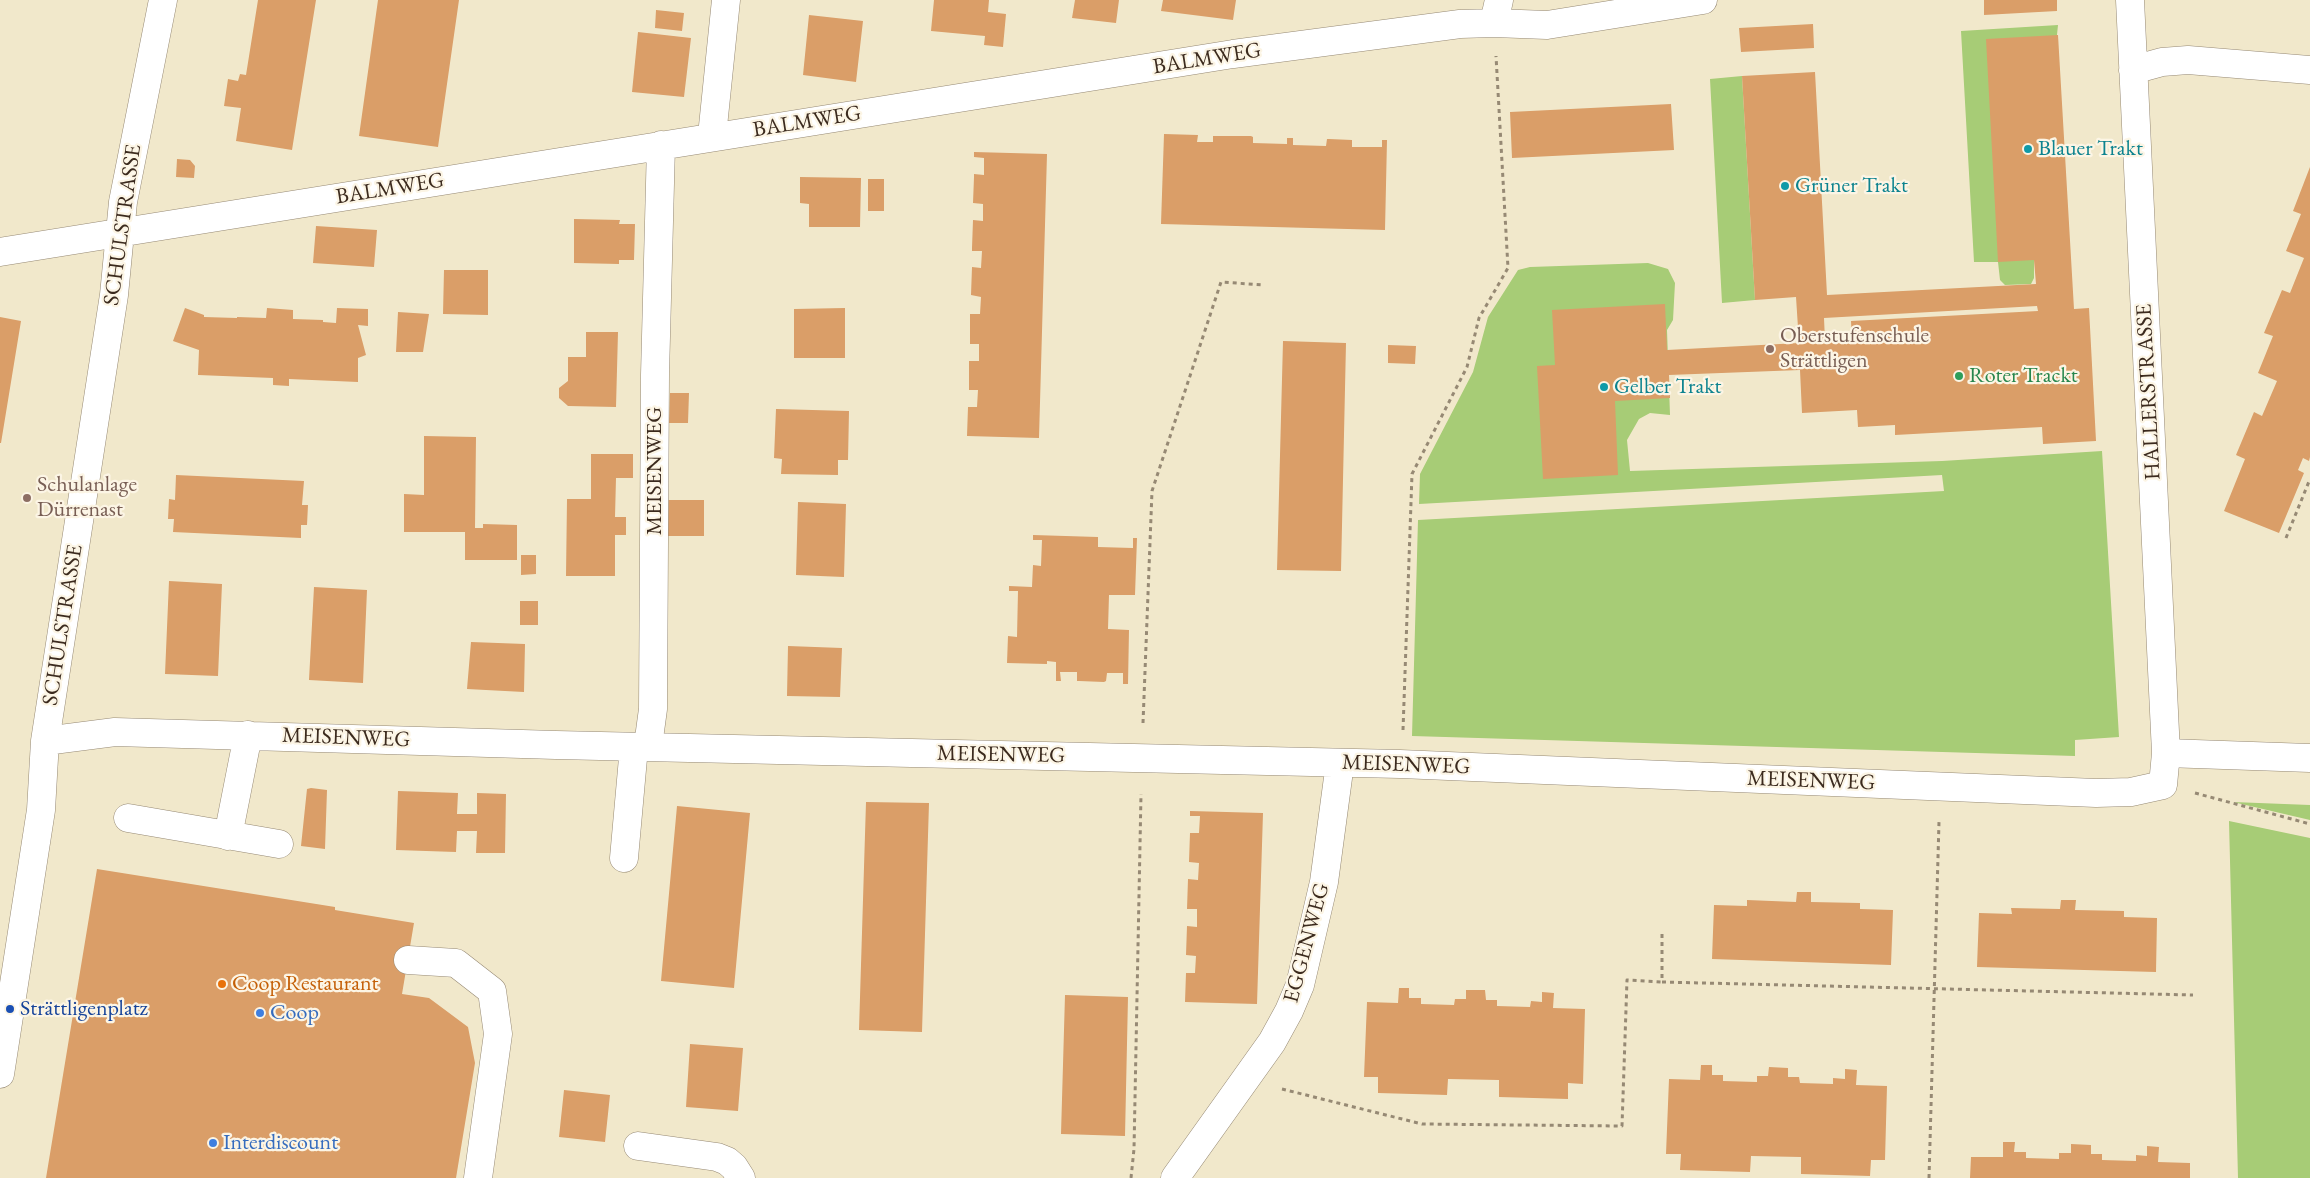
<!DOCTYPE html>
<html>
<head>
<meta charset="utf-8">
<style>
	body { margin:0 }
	canvas { display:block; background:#f1e8cb }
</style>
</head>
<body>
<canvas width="2310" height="1178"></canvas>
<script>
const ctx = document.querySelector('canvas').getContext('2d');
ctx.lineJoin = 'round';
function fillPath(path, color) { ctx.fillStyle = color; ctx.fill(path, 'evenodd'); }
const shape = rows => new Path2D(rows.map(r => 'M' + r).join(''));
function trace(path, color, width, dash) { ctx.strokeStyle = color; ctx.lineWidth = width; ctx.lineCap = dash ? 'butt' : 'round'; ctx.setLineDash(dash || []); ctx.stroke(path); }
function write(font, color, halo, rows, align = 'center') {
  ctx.font = font + ' "EB Garamond",serif'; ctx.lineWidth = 4.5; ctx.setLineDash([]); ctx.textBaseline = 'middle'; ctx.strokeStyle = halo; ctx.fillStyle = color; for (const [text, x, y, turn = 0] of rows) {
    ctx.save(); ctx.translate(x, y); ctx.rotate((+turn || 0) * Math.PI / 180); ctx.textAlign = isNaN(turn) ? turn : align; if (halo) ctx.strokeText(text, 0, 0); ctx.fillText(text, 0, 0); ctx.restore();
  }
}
fillPath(shape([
	[2058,25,2034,260,2034,278,2031,284,2005,285,2000,280,1998,262,1974,262,1961,31],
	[1742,76,1755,300,1722,303,1710,79],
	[1648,263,1668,269,1675,283,1673,320,1667,330,1670,415,1650,413,1639,419,1627,440,1630,471,1942,461,2102,451,2119,737,2075,740,2075,756,1412,736,1418,520,1944,491,1942,475,1419,504,1420,474,1473,372,1488,317,1518,270,1530,267],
	[2233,802,2310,805,2310,820],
	[2229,821,2310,838,2310,1178,2238,1178]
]), '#a7cc76');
fillPath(shape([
	[258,0,316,0,292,150,236,141,241,108,224,106,228,79,238,81,240,74,246,75],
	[378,0,459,0,438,147,359,136],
	[934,0,989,0,988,12,1006,14,1003,47,984,45,985,36,931,31],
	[1075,0,1119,0,1116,23,1072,18],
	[1163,0,1236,0,1233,20,1161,11],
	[1984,0,2057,0,2057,11,1984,15],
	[656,10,684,13,682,31,655,28],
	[809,15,863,21,856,82,803,75],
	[1813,24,1814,48,1741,52,1739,28],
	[638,32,691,38,684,97,632,92],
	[2058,35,2074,309,2089,308,2096,441,2043,444,2042,427,1895,435,1895,425,1858,427,1857,410,1802,413,1800,370,1669,375,1670,398,1615,401,1618,475,1543,479,1537,366,1555,365,1552,310,1665,304,1667,350,1799,343,1796,297,1755,300,1742,76,1815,72,1827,295,2036,284,2034,260,1998,262,1986,39],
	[2037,306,2038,311,1851,321,1852,340,1825,341,1824,318],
	[1671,104,1674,150,1512,158,1510,112],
	[1164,134,1198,135,1197,142,1213,142,1213,136,1251,136,1253,137,1253,143,1287,144,1287,138,1293,138,1293,145,1326,146,1327,139,1329,139,1352,140,1352,147,1382,147,1382,140,1387,140,1385,230,1161,224],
	[974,152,1047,154,1039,438,967,436,968,407,977,407,978,390,969,390,969,361,979,361,979,344,970,344,970,314,980,314,981,297,971,295,972,267,981,268,982,251,972,251,972,248,973,220,983,221,983,204,973,203,974,177,974,174,984,175,984,158,974,157],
	[177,159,190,160,195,166,194,178,176,177],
	[2310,167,2310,457,2309,461,2303,458,2298,470,2304,473,2279,533,2224,511,2245,459,2236,455,2254,412,2262,416,2277,381,2258,373,2273,336,2264,333,2282,290,2290,293,2304,258,2286,251,2301,214,2293,211],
	[800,177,861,178,860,227,809,227,809,204,800,203],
	[868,179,884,179,884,211,868,211],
	[574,219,620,220,619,224,635,224,634,260,619,260,619,264,574,263],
	[316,226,377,230,374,267,313,263],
	[444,270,488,270,488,315,443,314],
	[185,308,204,315,204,317,237,318,237,317,266,318,267,308,293,310,293,319,323,320,323,322,336,323,337,308,368,309,368,326,358,325,366,355,358,358,358,382,289,379,289,386,273,385,273,378,198,375,199,350,173,341],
	[845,308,845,358,794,358,794,309],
	[398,312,429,314,423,352,396,352],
	[0,317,21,321,1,443,0,443],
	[586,332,618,332,616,407,568,406,559,398,559,388,568,381,568,357,586,357],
	[1283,341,1346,343,1341,571,1277,570],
	[1388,345,1416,346,1415,364,1388,363],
	[670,393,689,393,688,423,669,423],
	[776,409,849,411,848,460,838,460,838,475,781,474,782,459,774,458],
	[424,436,476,437,475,528,483,528,483,524,517,525,517,560,465,560,465,532,404,532,404,494,424,495],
	[591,454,633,454,633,478,616,478,615,517,626,517,626,535,615,535,615,576,566,576,567,499,591,499],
	[176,475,304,481,302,505,308,505,307,525,301,525,301,538,173,532,174,519,168,519,169,499,175,500],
	[667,500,704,500,704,536,667,536],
	[798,502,846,504,844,577,796,575],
	[1033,535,1098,537,1098,547,1133,548,1133,538,1137,538,1135,595,1109,595,1108,629,1129,630,1128,684,1123,684,1123,673,1107,673,1106,681,1104,682,1079,681,1077,681,1077,672,1060,672,1061,681,1056,681,1056,662,1047,661,1047,664,1007,663,1008,636,1017,637,1018,591,1009,591,1009,586,1032,587,1033,565,1041,566,1042,540,1033,540],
	[521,555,536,555,536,574,521,575],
	[169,581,222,584,218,676,165,674],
	[314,587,367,590,363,683,309,680],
	[520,601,538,601,538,625,520,625],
	[471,642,525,644,524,692,467,689],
	[788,646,842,648,840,697,787,696],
	[311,788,327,790,325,849,301,846,307,789],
	[398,791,458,793,457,814,477,814,477,793,506,794,505,853,476,853,477,831,457,831,456,852,396,850],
	[866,802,929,803,922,1032,859,1030],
	[677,806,750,813,734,988,661,981],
	[1190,811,1263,813,1257,1004,1185,1002,1186,973,1195,973,1196,956,1186,955,1187,926,1197,927,1197,909,1187,909,1188,879,1198,880,1199,863,1189,862,1190,833,1199,833,1200,816,1190,816],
	[97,869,335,907,335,910,414,923,402,994,429,998,468,1027,475,1063,456,1178,46,1178],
	[1797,892,1811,892,1811,902,1860,903,1860,909,1893,910,1891,965,1712,959,1714,905,1747,906,1747,900,1796,902],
	[2061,900,2076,900,2075,910,2124,911,2124,917,2157,918,2156,972,1977,967,1979,913,2012,914,2011,908,2060,909],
	[1399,988,1409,988,1409,998,1421,998,1421,1004,1454,1005,1455,999,1466,999,1466,990,1485,990,1486,1000,1497,1000,1497,1006,1530,1007,1531,1001,1542,1002,1542,992,1554,993,1553,1008,1585,1009,1583,1084,1568,1083,1568,1099,1499,1097,1499,1080,1448,1079,1447,1095,1378,1093,1378,1077,1364,1077,1367,1002,1398,1003],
	[1065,995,1128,997,1125,1136,1061,1134],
	[690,1044,743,1048,738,1111,686,1107],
	[1701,1065,1712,1065,1712,1075,1723,1075,1723,1081,1757,1082,1757,1076,1768,1076,1769,1067,1788,1068,1788,1077,1799,1077,1800,1083,1833,1084,1833,1078,1845,1079,1845,1069,1857,1070,1856,1085,1887,1086,1885,1160,1871,1160,1870,1176,1801,1174,1801,1157,1751,1156,1750,1172,1680,1170,1681,1154,1666,1154,1669,1079,1700,1080],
	[564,1090,610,1095,605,1142,559,1137],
	[2003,1142,2015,1142,2014,1152,2026,1152,2026,1158,2059,1159,2059,1153,2071,1153,2071,1144,2091,1145,2091,1154,2102,1154,2102,1160,2136,1161,2136,1155,2147,1156,2147,1146,2159,1147,2158,1162,2190,1163,2190,1178,1970,1178,1971,1157,2003,1157]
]), '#da9e68');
const minor = shape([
	[1494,23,1499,0],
	[2133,70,2162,62,2188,60,2310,70],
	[712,136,726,0],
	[0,252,1233,54,1460,24,1494,23,1547,25,1703,0],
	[45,741,115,732,556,745,1400,764,2096,793,2131,792,2163,785,2166,753,2130,0],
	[648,746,653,709,655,375,661,145],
	[2166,753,2310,758],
	[128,818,279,844],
	[228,836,248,735],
	[624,858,634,747],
	[408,960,456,963,492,991,498,1034,478,1178],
	[0,1074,41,810,45,741,114,295,123,202,163,0],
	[638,1146,717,1157,727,1161,734,1167,741,1178],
	[1175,1178,1272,1042,1289,1011,1300,985,1324,882,1340,763]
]);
trace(minor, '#968974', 29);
trace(shape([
	[2286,538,2310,479],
	[1143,723,1152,491,1221,282,1264,285],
	[1403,730,1412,474,1467,367,1479,318,1508,268,1496,56],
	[2195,793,2310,824],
	[1662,934,1662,982,2193,995],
	[1282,1089,1422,1124,1622,1126,1627,980,1662,982],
	[1131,1178,1134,1149,1141,794],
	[1929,1178,1939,822]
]), '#968974', 3, [4, 4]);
trace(minor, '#fff', 28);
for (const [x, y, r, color] of [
	[2028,149,5,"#0f9aa8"],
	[1785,186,5,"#0f9aa8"],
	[1770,349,5,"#8d6e63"],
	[1959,376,5,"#2e9e5b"],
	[1604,387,5,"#0f9aa8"],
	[27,498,5,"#8d6e63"],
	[222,984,5,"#e8710a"],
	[10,1009,5,"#1a4fb4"],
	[260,1013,5,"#3f7fe0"],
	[213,1143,5,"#3f7fe0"]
]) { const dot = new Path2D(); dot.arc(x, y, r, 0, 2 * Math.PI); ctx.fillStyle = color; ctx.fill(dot); trace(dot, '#fcf5e5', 2); }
write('22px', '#3b2a1e', '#fcf5e5', [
	["BALMWEG",1207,59,-9],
	["BALMWEG",807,122,-9],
	["BALMWEG",390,189,-9],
	["SCHULSTRASSE",123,225,-82],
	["HALLERSTRASSE",2149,392,-93],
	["MEISENWEG",655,471,-90],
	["SCHULSTRASSE",63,625,-81],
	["MEISENWEG",346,738,2],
	["MEISENWEG",1001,755,1],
	["MEISENWEG",1406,765,2],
	["MEISENWEG",1811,781,2],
	["EGGENWEG",1307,943,-75]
]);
write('22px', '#0d838f', '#fcf5e5', [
	["Blauer Trakt",2038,149],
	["Grüner Trakt",1795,186],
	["Gelber Trakt",1614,387]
], 'left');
write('22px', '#785e54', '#fcf5e5', [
	["Oberstufenschule",1780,336],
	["Strättligen",1780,361],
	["Schulanlage",37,485],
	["Dürrenast",37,510]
], 'left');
write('22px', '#27864d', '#fcf5e5', [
	["Roter Trackt",1969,376]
], 'left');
write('22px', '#c56008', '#fcf5e5', [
	["Coop Restaurant",232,984]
], 'left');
write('22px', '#164399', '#fcf5e5', [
	["Strättligenplatz",20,1009]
], 'left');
write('22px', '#366cbe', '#fcf5e5', [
	["Coop",270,1013],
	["Interdiscount",223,1143]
], 'left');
</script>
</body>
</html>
